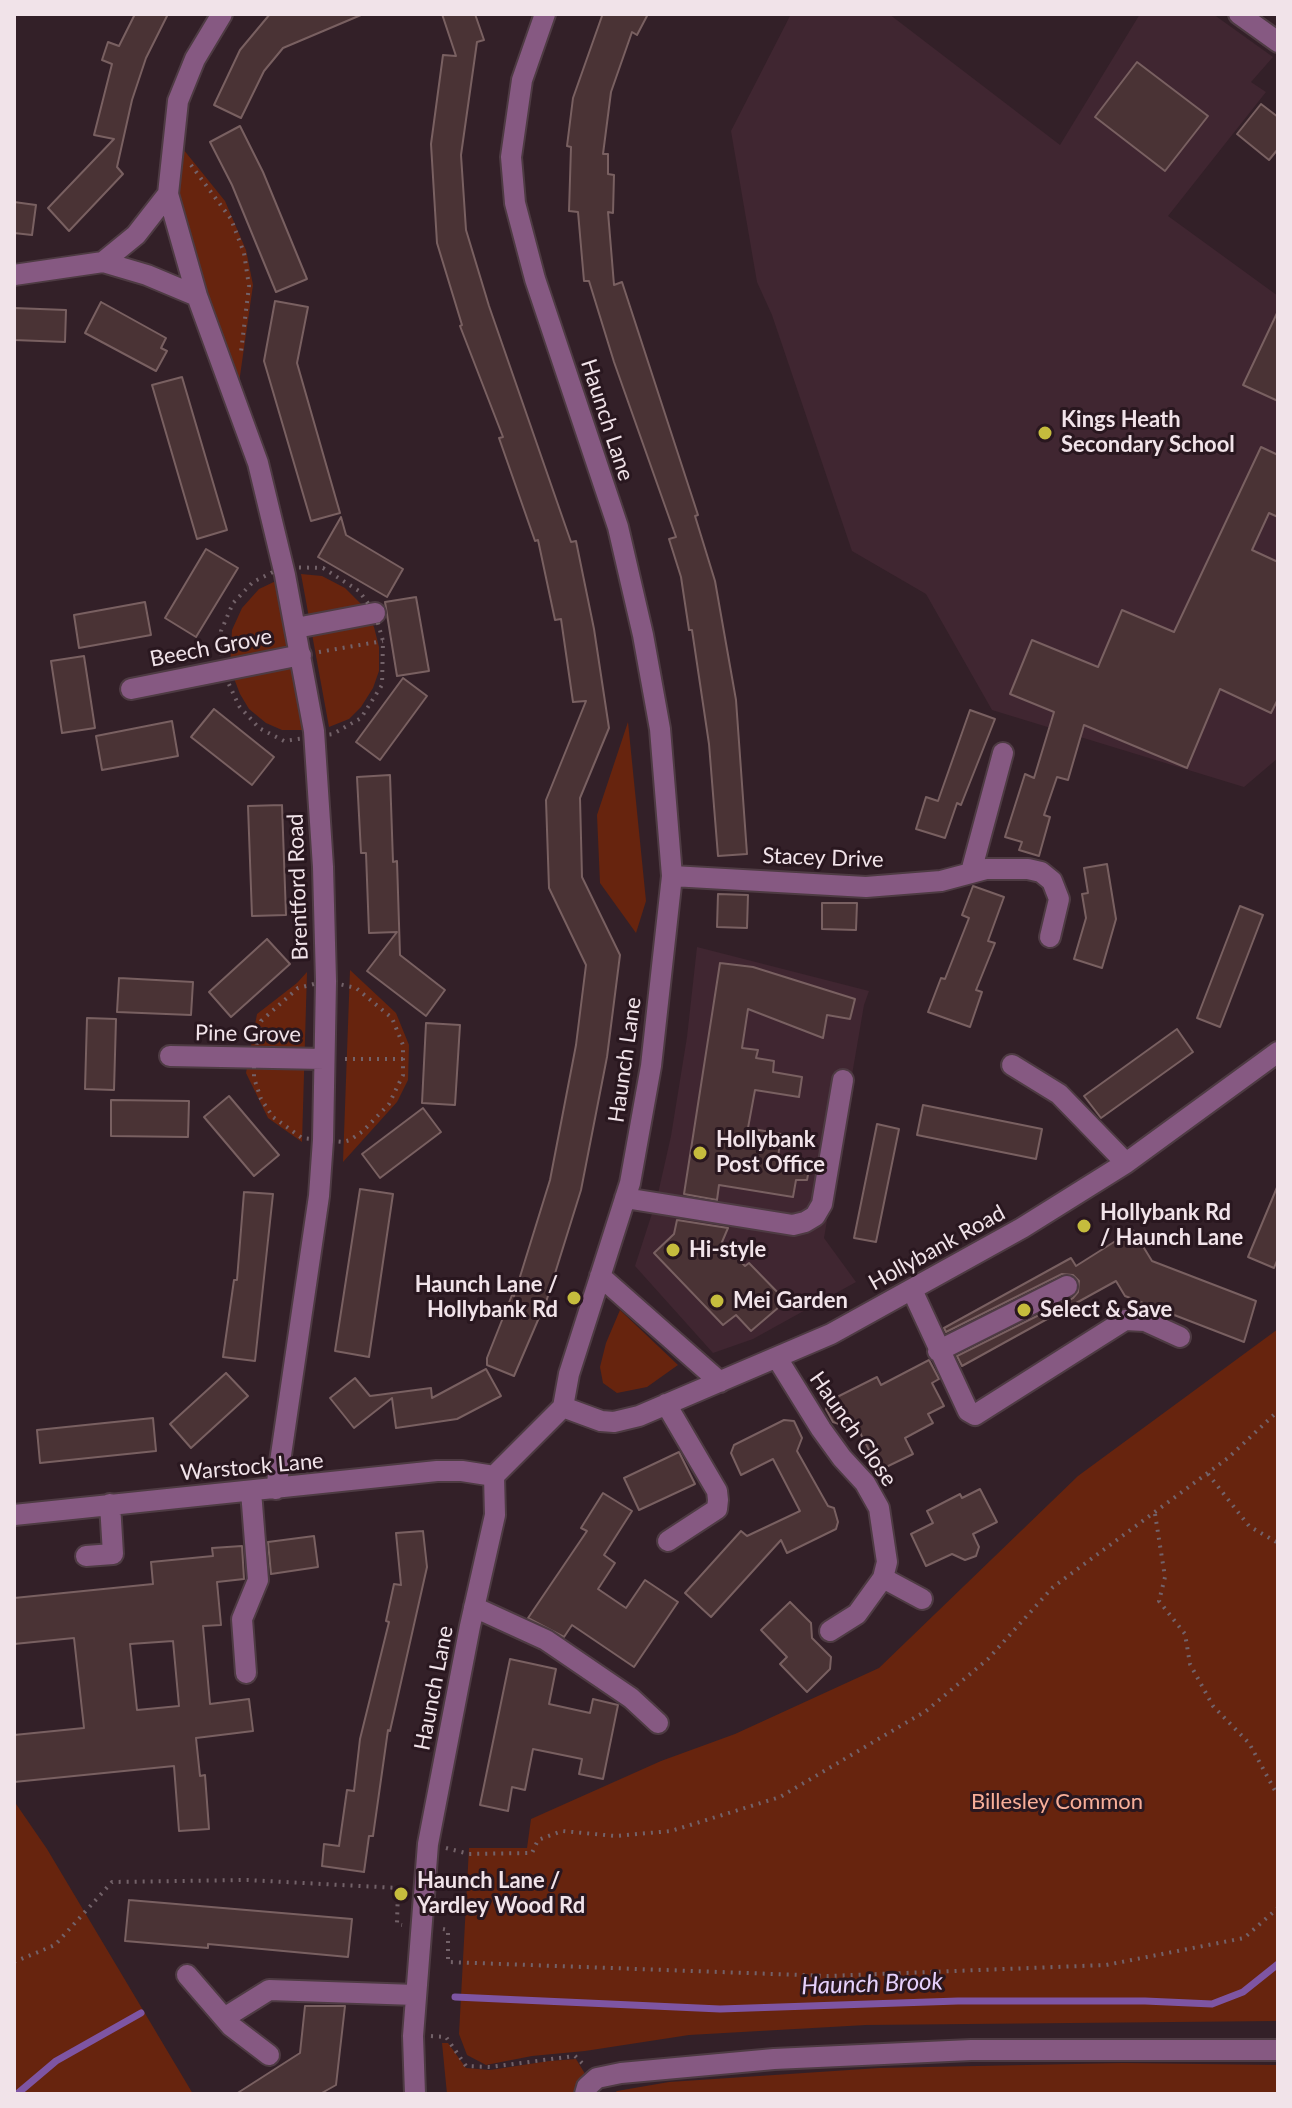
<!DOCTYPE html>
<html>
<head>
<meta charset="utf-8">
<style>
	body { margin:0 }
	#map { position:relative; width:1292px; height:2108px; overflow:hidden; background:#332028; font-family:Lato,sans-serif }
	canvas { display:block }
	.frame { position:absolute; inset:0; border:16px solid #f1e3e9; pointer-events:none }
</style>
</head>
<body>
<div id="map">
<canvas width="1292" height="2108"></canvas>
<div class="frame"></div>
</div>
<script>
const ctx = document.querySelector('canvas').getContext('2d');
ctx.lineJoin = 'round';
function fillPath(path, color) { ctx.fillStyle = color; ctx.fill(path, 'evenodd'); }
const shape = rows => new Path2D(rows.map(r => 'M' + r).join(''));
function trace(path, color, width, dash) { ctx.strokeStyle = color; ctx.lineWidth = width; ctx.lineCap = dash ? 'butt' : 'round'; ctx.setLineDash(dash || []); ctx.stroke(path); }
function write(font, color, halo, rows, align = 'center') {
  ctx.font = font + ' Lato,sans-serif'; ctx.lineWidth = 6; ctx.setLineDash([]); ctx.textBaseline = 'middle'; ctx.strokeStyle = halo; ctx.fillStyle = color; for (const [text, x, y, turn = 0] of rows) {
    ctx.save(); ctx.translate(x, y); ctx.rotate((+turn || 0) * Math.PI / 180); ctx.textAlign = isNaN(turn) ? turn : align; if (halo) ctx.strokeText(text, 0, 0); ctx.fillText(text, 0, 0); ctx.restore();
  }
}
fillPath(shape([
	[791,14,889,14,1060,145,1140,14,1213,14,1273,57,1251,82,1266,92,1168,216,1278,296,1278,758,1244,787,992,710,926,594,852,551,772,315,757,282,731,131],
	[697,947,869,991,864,1005,824,1238,856,1282,753,1339,713,1353,635,1266,657,1198,671,1136,687,1037]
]), '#402631');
fillPath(shape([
	[179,144,225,201,246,250,253,285,239,383,206,294,177,192],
	[301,574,322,576,345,588,363,606,374,627,379,647,379,671,373,688,361,707,349,719,329,727],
	[278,580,304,730,282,730,266,723,249,709,240,694,230,668,232,630,242,608,259,589],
	[628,722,646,901,636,933,600,883,597,815],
	[350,970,396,1013,409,1045,408,1080,397,1102,343,1162],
	[307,972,302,1142,268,1118,246,1073,257,1014,297,983],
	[620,1310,678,1365,647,1387,617,1393,603,1383,600,1367,606,1343],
	[1278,1329,1278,2021,866,2025,689,2035,585,2051,532,2056,486,2065,467,2055,459,2034,469,1848,527,1848,531,1819,661,1761,735,1734,879,1668,1078,1476],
	[14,1801,47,1849,193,2094,14,2094],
	[442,2043,448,2043,466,2068,490,2070,549,2061,576,2059,587,2077,578,2094,447,2094],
	[1123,2063,1278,2065,1278,2094,613,2094,617,2091,669,2082,879,2068]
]), '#67240e');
trace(shape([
	[455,1997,720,2009,958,2001,1145,2001,1212,2004,1243,1992,1278,1964],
	[17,2094,56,2061,141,2013]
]), '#7e55a3', 7);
const building = shape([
	[135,14,168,14,146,58,132,100,117,167,123,174,69,231,48,208,114,139,94,135,112,64,102,60,108,42,119,46,135,14],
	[270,14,361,15,283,48,264,71,241,118,214,105,240,50,270,14],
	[442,14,475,14,484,40,477,42,461,155,466,230,489,306,571,542,576,541,594,629,609,728,580,798,582,877,620,955,607,1057,581,1190,547,1299,514,1376,487,1365,487,1358,512,1295,514,1296,550,1180,576,1045,586,965,549,888,546,800,586,701,573,702,561,619,555,620,538,540,535,541,499,438,503,437,460,326,462,325,437,243,431,144,443,55,456,56,442,14],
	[599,14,648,14,637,35,632,32,611,92,603,154,608,154,608,174,614,175,613,213,608,212,614,285,622,282,698,515,695,516,715,581,736,700,747,854,718,856,709,744,692,630,689,630,681,577,669,539,676,537,614,362,589,281,584,281,578,212,569,211,571,147,567,146,573,98,602,16,599,14],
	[1137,62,1208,116,1165,171,1095,117,1137,62],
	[1261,104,1278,117,1278,149,1269,160,1237,134,1261,104],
	[240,126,263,172,307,279,276,292,232,185,210,142,240,126],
	[14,202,36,205,32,235,14,233,14,202],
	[275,301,308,307,297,363,340,513,311,521,264,361,275,301],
	[101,302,166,338,161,348,167,351,156,371,85,333,101,302],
	[14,308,66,310,65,342,14,340,14,308],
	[1278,311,1278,401,1243,385,1278,311],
	[182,377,227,530,197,539,152,385,182,377],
	[1261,447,1278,455,1278,517,1269,513,1252,550,1278,562,1278,699,1271,713,1220,689,1187,768,1084,725,1068,780,1057,777,1044,815,1050,817,1039,856,1019,850,1022,842,1005,837,1025,774,1034,778,1054,712,1010,694,1032,640,1098,667,1122,610,1174,632,1261,447],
	[341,517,346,535,403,569,387,597,318,557,341,517],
	[206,549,238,568,196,637,165,618,206,549],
	[416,597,429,671,397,676,385,602,416,597],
	[145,602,151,635,79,648,74,615,145,602],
	[84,656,95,728,62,733,51,661,84,656],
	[403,678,427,696,380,760,356,742,403,678],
	[214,709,274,757,252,785,191,737,214,709],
	[970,710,995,719,961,805,957,803,945,838,916,829,926,797,938,801,970,710],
	[172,721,178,756,102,770,96,736,172,721],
	[390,775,393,862,397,861,400,955,445,990,426,1016,367,971,397,932,369,933,366,853,361,853,357,777,390,775],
	[282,805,286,915,252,916,248,806,282,805],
	[1107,864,1116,919,1102,968,1074,959,1086,918,1082,894,1088,893,1084,868,1107,864],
	[973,886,1004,897,988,941,995,943,976,990,982,992,970,1027,928,1012,941,978,945,979,969,918,962,915,973,886],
	[718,894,748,895,747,928,717,927,718,894],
	[822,903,857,903,856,930,822,929,822,903],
	[1240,906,1263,915,1220,1027,1197,1018,1240,906],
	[267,939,290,964,231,1017,209,992,267,939],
	[720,963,753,967,855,999,850,1019,827,1015,823,1038,748,1009,742,1048,758,1050,756,1058,774,1061,773,1072,802,1077,799,1097,755,1090,748,1128,781,1134,778,1158,810,1164,807,1180,796,1180,793,1197,719,1185,717,1200,684,1194,720,963],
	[119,978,193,982,191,1015,117,1012,119,978],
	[87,1018,116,1019,114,1090,85,1089,87,1018],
	[426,1023,460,1025,455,1105,422,1103,426,1023],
	[1177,1029,1193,1052,1101,1118,1084,1096,1177,1029],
	[229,1096,279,1155,254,1176,204,1117,229,1096],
	[111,1100,189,1101,188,1137,111,1136,111,1100],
	[923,1105,1042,1129,1036,1159,917,1135,923,1105],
	[423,1108,441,1132,380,1178,362,1154,423,1108],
	[877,1124,899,1129,876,1242,854,1238,877,1124],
	[1278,1185,1278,1258,1274,1268,1248,1257,1278,1185],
	[360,1189,393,1194,369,1357,335,1351,360,1189],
	[244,1192,273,1194,255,1361,223,1357,234,1280,237,1280,244,1192],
	[677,1220,728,1228,722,1242,745,1266,749,1263,786,1301,751,1331,736,1315,723,1325,654,1253,674,1234,677,1220],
	[1133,1230,1152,1261,1256,1301,1244,1342,1125,1296,1116,1281,962,1366,957,1356,1073,1298,1078,1292,1079,1281,1073,1275,1062,1274,946,1332,944,1328,1071,1258,1076,1266,1133,1230],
	[929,1360,939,1379,932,1383,944,1406,928,1414,933,1423,905,1438,913,1454,882,1469,873,1450,870,1452,853,1419,842,1425,833,1422,826,1409,829,1401,877,1377,881,1385,929,1360],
	[486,1369,501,1396,457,1419,396,1428,392,1398,354,1428,330,1398,355,1378,370,1396,431,1388,432,1398,486,1369],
	[226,1373,248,1396,191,1448,170,1424,226,1373],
	[153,1418,156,1451,40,1463,37,1430,153,1418],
	[784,1420,794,1421,802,1438,797,1451,828,1506,834,1508,838,1522,836,1529,787,1553,781,1540,711,1617,685,1593,741,1531,747,1536,800,1511,773,1459,741,1475,731,1453,734,1445,784,1420],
	[679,1452,695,1484,639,1510,624,1478,679,1452],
	[980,1489,997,1522,973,1534,979,1547,976,1556,965,1560,952,1554,926,1566,911,1534,933,1523,927,1511,960,1494,962,1498,980,1489],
	[603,1493,632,1511,604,1555,615,1563,598,1589,626,1608,645,1580,678,1602,634,1667,572,1625,564,1637,528,1618,587,1531,581,1528,603,1493],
	[423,1531,427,1567,390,1731,388,1730,373,1836,369,1836,364,1872,322,1866,324,1844,339,1846,347,1790,354,1791,360,1739,389,1622,386,1621,394,1584,401,1585,396,1533,423,1531],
	[314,1536,318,1567,271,1574,268,1542,314,1536],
	[242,1546,244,1579,217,1582,221,1625,203,1626,210,1704,249,1699,253,1731,196,1738,200,1776,205,1775,209,1829,179,1831,174,1766,14,1782,14,1735,84,1728,74,1638,14,1644,14,1598,153,1584,151,1562,213,1556,212,1548,242,1546],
	[173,1641,179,1706,137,1710,130,1644,173,1641],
	[790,1602,811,1623,812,1638,831,1657,830,1669,807,1692,780,1664,787,1657,761,1630,790,1602],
	[510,1659,556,1669,549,1704,590,1713,593,1699,618,1705,603,1779,579,1774,582,1759,533,1749,525,1790,512,1787,508,1811,480,1805,510,1659],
	[129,1900,352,1919,348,1957,208,1944,208,1948,125,1941,129,1900],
	[305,2006,345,2006,336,2085,320,2094,236,2094,300,2053,305,2006]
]);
fillPath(building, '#4a3335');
trace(building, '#796061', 2);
const minor = shape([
	[222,14,195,59,178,101,168,194,197,296,258,463,285,575,314,731,323,867,326,981,323,1140,319,1196,276,1489],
	[1239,14,1278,42],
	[103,262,136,235,168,194],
	[14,275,103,262,147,275,197,296],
	[296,628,375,613],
	[131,689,301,655],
	[971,872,1003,753],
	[672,876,866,887,941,881,986,869,1028,869,1041,872,1052,881,1059,899,1050,937],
	[170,1056,324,1059],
	[1012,1065,1059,1094,1126,1163],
	[625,1198,793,1225,805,1222,815,1216,822,1204,843,1080],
	[600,1276,720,1382],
	[912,1290,968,1411,975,1415,1125,1320,1145,1321,1180,1337],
	[938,1351,1067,1286],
	[777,1358,821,1429,842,1458,865,1483,879,1508,887,1562,883,1578,857,1614,830,1631],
	[666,1404,717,1491,718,1500,717,1509,668,1541],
	[563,1407,601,1421,614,1422,639,1416,831,1334,1022,1228,1126,1163,1278,1052],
	[14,1515,437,1471,462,1471,494,1476],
	[86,1556,113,1554,110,1504],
	[883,1578,922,1599],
	[474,1607,546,1640,631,1698,658,1723],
	[246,1673,242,1619,258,1580,251,1491],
	[187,1975,231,2026,269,2055],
	[224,2018,269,1990,416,1995],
	[415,2094,413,2036,428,1844,470,1626,495,1515,494,1476,563,1407,569,1374,630,1183,651,1066,672,876,660,729,643,635,618,527,535,279,515,203,511,157,522,80,545,14],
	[585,2094,587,2087,597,2078,621,2073,774,2059,971,2050,1278,2050]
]);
trace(minor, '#4e3b43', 24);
trace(shape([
	[191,165,231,219,244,253,249,286,241,352],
	[283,567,323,568,359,591,375,613,383,641,382,685,361,718,333,734,284,741,259,728,239,706,222,669,221,631,233,603,253,582,283,567],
	[319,652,383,641],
	[326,981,356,988,392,1018,403,1045,403,1075,389,1104,363,1131,350,1140,343,1142,302,1138,273,1117,261,1099,254,1078,254,1058,261,1021,298,988,326,981],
	[345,1059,403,1059],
	[1208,1474,1249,1526,1278,1543],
	[1155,1514,1165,1577,1159,1601,1185,1634,1190,1664,1213,1706,1249,1743,1278,1796],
	[446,1848,469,1854,532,1853,538,1840,562,1831,615,1836,671,1831,780,1797,926,1711,988,1659,1053,1587,1228,1458,1278,1411],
	[443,1929,448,1930,448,1962,828,1976,1106,1965,1244,1938,1278,1908],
	[14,1962,55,1945,112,1882,247,1880,398,1888,397,1924,402,1925],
	[431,2036,446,2037,466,2066,490,2067,575,2056,582,2063]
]), '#736269', 4, [2, 6]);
trace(minor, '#865982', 20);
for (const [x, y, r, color] of [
	[1045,433,8,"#c5bc3d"],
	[700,1153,8,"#c5bc3d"],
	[1084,1226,8,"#c5bc3d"],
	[673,1250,8,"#c5bc3d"],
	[574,1298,8,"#c5bc3d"],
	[717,1301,8,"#c5bc3d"],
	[1024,1310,8,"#c5bc3d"],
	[401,1894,8,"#c5bc3d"]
]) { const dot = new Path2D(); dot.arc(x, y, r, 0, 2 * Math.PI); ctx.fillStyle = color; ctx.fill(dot); trace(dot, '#29171f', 3); }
write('22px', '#f1e3e9', '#29171f', [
	["Haunch Lane",607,420,72],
	["Beech Grove",211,648,-11],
	["Stacey Drive",823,858,2],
	["Brentford Road",298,887,-92],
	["Pine Grove",248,1034,1],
	["Haunch Lane",625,1060,-82],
	["Hollybank Road",937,1248,-29],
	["Haunch Close",853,1429,55],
	["Warstock Lane",252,1467,-5],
	["Haunch Lane",434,1688,-79]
]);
write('bold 22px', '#f1e3e9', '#29171f', [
	["Kings Heath",1061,420],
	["Secondary School",1061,445],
	["Hollybank",716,1140],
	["Post Office",716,1165],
	["Hollybank Rd",1100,1213],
	["/ Haunch Lane",1100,1238],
	["Hi-style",689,1250],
	["Haunch Lane /",558,1285,"right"],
	["Hollybank Rd",558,1310,"right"],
	["Mei Garden",733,1301],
	["Select & Save",1040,1310],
	["Haunch Lane /",417,1881],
	["Yardley Wood Rd",417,1906]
], 'left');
write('22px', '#f8ae98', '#29171f', [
	["Billesley Common",1057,1802]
]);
write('italic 24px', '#e6d1fc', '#29171f', [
	["Haunch Brook",872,1984,-2]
]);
</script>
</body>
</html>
